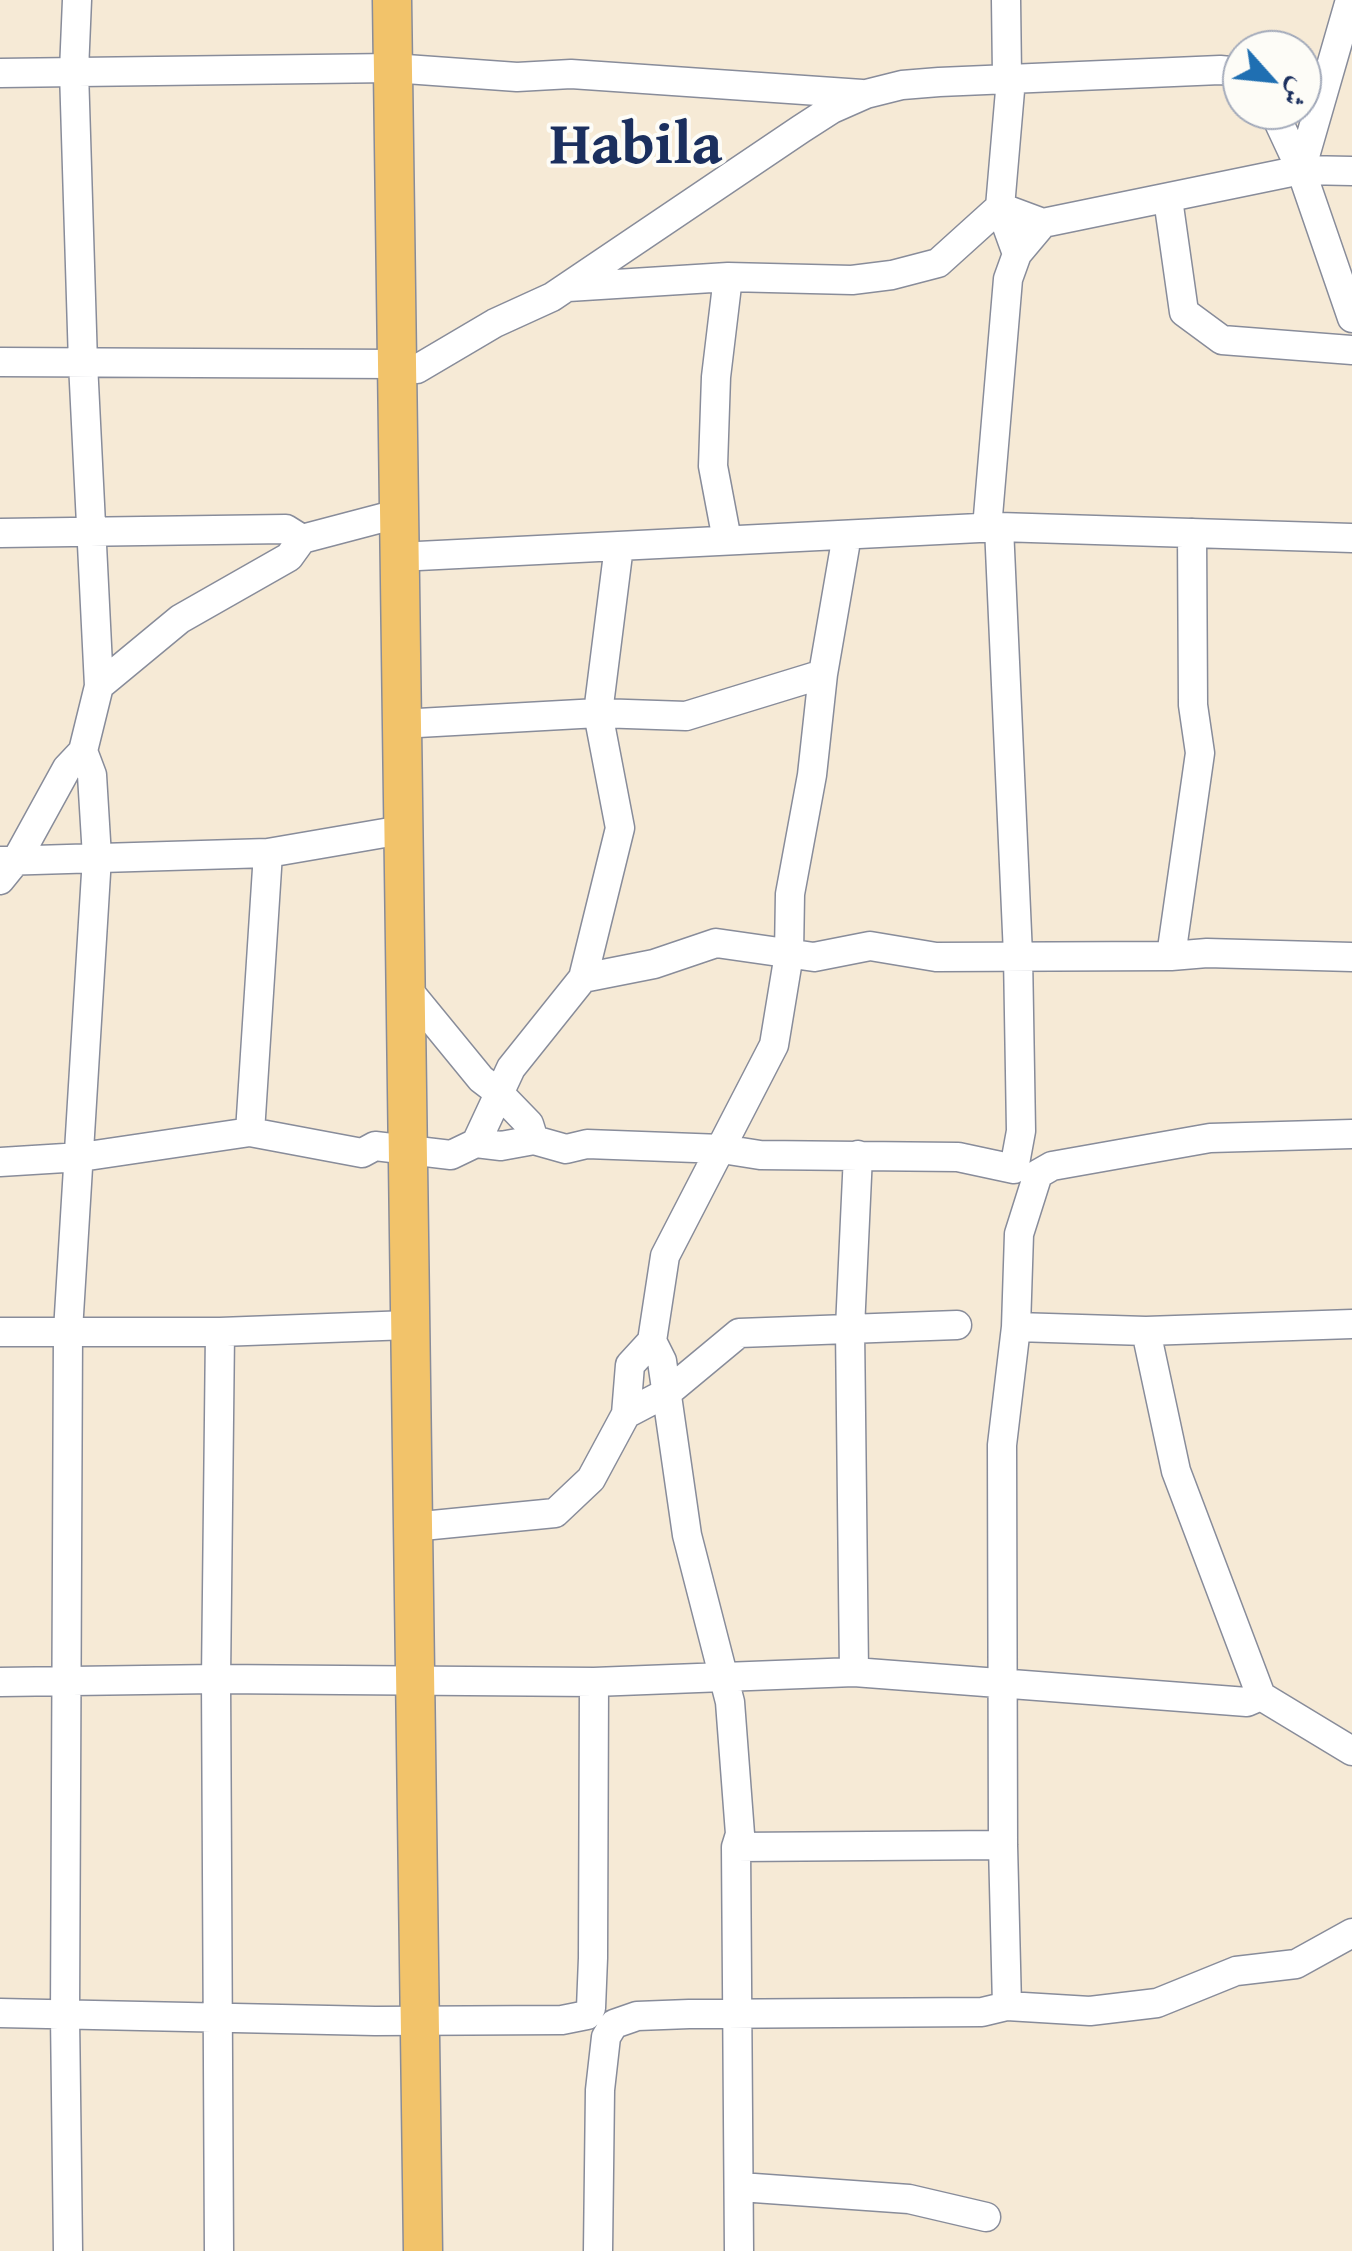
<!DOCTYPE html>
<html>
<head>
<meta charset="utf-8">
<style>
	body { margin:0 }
	#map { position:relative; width:1352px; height:2251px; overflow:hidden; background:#f6ead6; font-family:"Gentium Book Plus",Amiri,serif }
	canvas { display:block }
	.north { position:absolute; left:1222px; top:30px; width:100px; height:100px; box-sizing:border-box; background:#fdfcf7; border:2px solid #a3aaba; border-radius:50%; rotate:117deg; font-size:28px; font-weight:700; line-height:40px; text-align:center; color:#1b2f5e }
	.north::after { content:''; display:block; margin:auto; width:35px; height:45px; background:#1f6fb2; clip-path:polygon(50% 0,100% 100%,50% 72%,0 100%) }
</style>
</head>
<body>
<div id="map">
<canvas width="1352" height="2251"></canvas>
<div class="north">ش</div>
</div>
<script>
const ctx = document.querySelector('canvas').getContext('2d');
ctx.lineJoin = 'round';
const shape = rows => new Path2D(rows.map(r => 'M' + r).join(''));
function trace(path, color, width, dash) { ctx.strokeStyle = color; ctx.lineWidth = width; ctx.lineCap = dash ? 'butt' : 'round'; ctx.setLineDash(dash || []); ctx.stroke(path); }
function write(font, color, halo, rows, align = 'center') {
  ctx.font = font + ' "Gentium Book Plus",serif'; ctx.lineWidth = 8; ctx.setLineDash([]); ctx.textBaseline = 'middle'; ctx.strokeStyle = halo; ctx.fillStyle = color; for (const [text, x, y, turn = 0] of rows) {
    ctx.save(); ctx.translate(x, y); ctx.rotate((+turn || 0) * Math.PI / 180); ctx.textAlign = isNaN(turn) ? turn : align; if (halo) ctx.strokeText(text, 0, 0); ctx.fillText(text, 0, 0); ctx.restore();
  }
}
const minor = shape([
	[1006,0,1007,75,1011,79,1000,207,1017,254],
	[0,73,392,68,517,77,571,74,862,94],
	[1273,110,1301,170,1352,318],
	[1301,170,1352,171],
	[1168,199,1184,312,1222,340,1352,350],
	[568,287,728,277],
	[0,362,396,364,417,369,495,323,552,297,801,129,832,109,866,94,902,85,939,82,1220,70,1242,72],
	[987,528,1008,279,1017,254,1043,223,1301,170,1350,0],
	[0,533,286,529,302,539],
	[1192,533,1193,705,1200,753,1171,956,1207,953,1352,957],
	[727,540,713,466,716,377,728,277,852,280,892,275,938,263,1000,207,1043,223],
	[398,557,999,527,1352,538],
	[99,686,180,619,289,557,302,539,397,514],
	[400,724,598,713,686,716,823,674],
	[1,861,268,853,402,830],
	[0,880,17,859,67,768,83,751,99,686,83,363,74,71,77,0],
	[583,978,654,964,716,943,814,957,870,946,936,957,1171,956],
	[404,985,481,1079,498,1092,529,1124,534,1140],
	[250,1132,268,853],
	[476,1143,511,1068,583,978,620,828,598,713,619,546],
	[0,1162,81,1157,250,1132,362,1153,375,1146,451,1155,476,1143,501,1146,534,1140,566,1149,587,1144,722,1149,760,1155,958,1157,1014,1169,1021,1131,1018,955,999,527],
	[1016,1327,1146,1331,1352,1324],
	[1146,1331,1176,1471,1261,1696,1352,1751],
	[0,1332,220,1332,409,1325],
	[652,1341,662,1361,687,1535,730,1702,740,1834,736,1847,739,2251],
	[626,1414,668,1392,739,1333,957,1325],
	[412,1527,555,1513,591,1479,626,1414,630,1365,652,1341,665,1256,774,1045,789,954,790,894,812,775,823,674,847,535],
	[854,1672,850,1328,858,1155],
	[0,1682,216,1679,594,1682,854,1672,1247,1702,1261,1696],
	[736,1847,1003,1845],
	[1007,2006,1003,1845,1002,1445,1016,1327,1019,1234,1038,1174,1052,1166,1210,1138,1352,1134],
	[0,2013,375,2021,562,2020,587,2015,591,2008,593,1958,594,1682],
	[740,2187,909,2199,986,2217],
	[68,2251,65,2016,68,1331,97,857,92,775,83,751],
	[219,2251,216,1679,220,1332],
	[598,2251,600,2090,606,2037,614,2024,637,2016,689,2014,982,2012,1007,2006,1090,2011,1157,2003,1236,1971,1296,1964,1352,1933]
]);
const major = shape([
	[392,0,423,2251]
]);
trace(minor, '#888c9a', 31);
trace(major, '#888c9a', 41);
trace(minor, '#fff', 28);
trace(major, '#f2c36a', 38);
write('bold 60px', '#1b2f5e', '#fdfcf7', [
	["Habila",636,148]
]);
</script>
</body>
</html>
